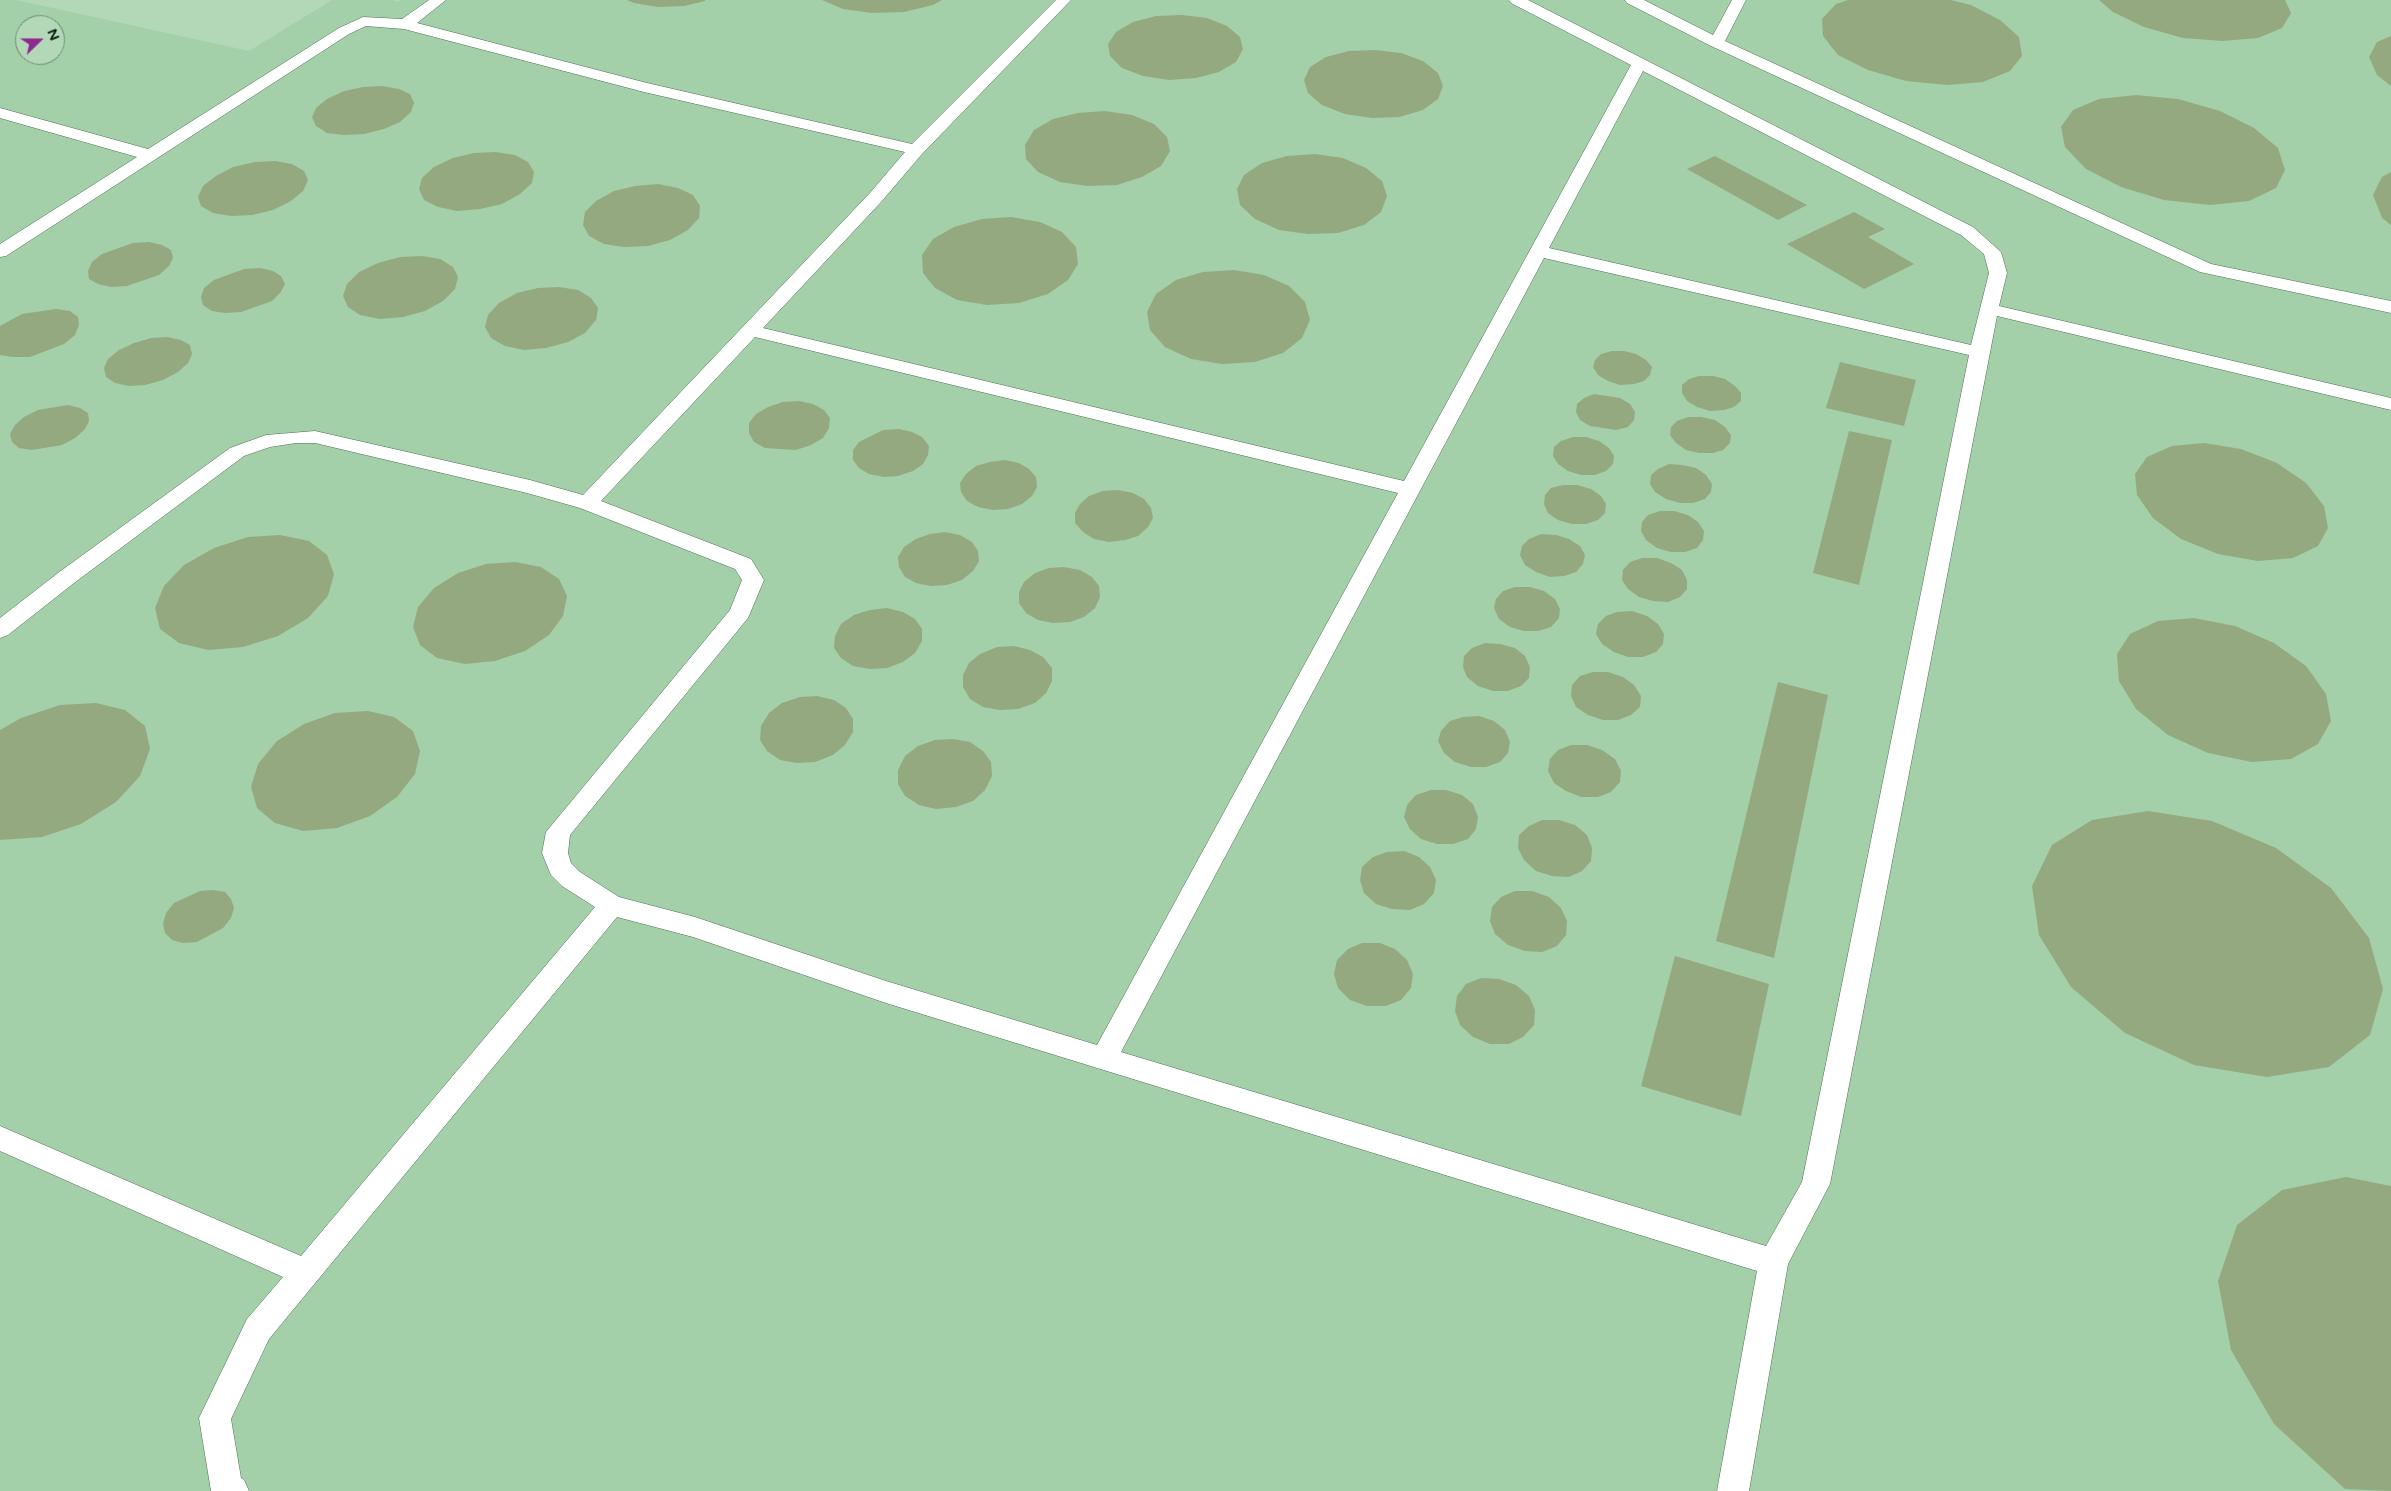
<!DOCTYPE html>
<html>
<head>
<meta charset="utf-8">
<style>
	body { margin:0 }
	#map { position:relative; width:2391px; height:1491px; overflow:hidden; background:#b2d8b7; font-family:"Varela Round",sans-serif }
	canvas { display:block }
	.north { position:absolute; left:15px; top:15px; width:50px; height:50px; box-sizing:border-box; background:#b2d8b7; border:1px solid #6d8971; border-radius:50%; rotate:68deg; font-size:14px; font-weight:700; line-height:20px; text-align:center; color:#051308 }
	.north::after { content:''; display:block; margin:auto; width:18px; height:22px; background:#90298e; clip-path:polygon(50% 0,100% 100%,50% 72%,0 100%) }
</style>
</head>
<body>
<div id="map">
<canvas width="2391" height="1491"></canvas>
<div class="north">N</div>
</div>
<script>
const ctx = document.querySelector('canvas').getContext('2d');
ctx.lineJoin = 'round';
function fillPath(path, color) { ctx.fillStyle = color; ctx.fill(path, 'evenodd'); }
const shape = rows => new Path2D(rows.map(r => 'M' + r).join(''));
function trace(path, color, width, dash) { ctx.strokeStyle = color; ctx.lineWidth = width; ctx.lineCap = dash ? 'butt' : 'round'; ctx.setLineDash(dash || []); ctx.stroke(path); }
fillPath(shape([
	[0,0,16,0,249,51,332,0,393,0,398,2,401,0,2391,0,2391,1491,0,1491],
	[25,25,55,25,55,55,25,55]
]), '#a3cfa9');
fillPath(shape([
	[627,0,705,0,705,1,684,6,658,7,634,3],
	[822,0,942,0,933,5,904,12,872,13,843,9],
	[1848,0,1951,0,1971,5,2000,20,2019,37,2022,56,2010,71,1983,82,1947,85,1906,81,1868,70,1838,55,1823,36,1822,19,1836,4],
	[2099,0,2285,0,2291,13,2282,28,2258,38,2223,41,2183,38,2144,27,2113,12],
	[1182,15,1207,18,1227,26,1240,37,1243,49,1236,62,1219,72,1196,78,1169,80,1143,76,1122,68,1110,56,1108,44,1116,32,1133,22,1156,16],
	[2391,36,2391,86,2377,75,2369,57,2377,42],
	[1375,50,1401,53,1423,61,1438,73,1443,86,1438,99,1423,110,1399,117,1372,118,1345,114,1322,105,1308,93,1304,80,1310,67,1326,57,1349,51],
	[382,86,399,89,410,94,414,103,411,112,400,122,384,129,364,134,344,135,327,133,316,126,312,117,316,108,327,99,344,91,363,87],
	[2136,95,2178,99,2220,111,2254,128,2278,148,2285,170,2276,188,2249,201,2210,205,2164,200,2121,187,2086,169,2065,147,2061,127,2073,110,2099,99],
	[1105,111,1132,115,1154,124,1167,137,1170,151,1161,166,1142,177,1117,185,1087,186,1060,182,1038,172,1026,159,1025,145,1034,130,1053,119,1078,113],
	[496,152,515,155,528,162,534,172,532,183,520,194,502,204,480,209,457,211,438,207,424,200,419,189,422,178,434,167,453,158,474,153],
	[1315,154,1343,158,1366,168,1382,181,1387,196,1381,212,1364,225,1338,233,1308,234,1279,230,1255,219,1240,205,1237,189,1244,175,1262,163,1287,156],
	[1715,156,1807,205,1778,220,1687,169],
	[275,161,292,164,304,171,308,180,303,191,291,201,273,210,252,215,231,216,213,213,201,206,198,197,203,186,216,176,233,167,255,162],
	[2391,172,2391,225,2382,218,2373,195,2382,177],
	[658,184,678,188,693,195,700,206,699,218,688,230,670,240,648,246,624,247,604,244,589,236,583,225,585,212,596,201,614,191,635,186],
	[1854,212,1885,229,1868,237,1914,264,1864,289,1787,244],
	[1011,217,1040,222,1062,232,1076,247,1078,264,1068,280,1048,294,1019,303,987,305,957,300,935,288,923,273,922,255,933,239,954,227,982,219],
	[149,242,162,245,171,250,173,258,169,266,159,275,127,286,111,287,98,284,89,279,88,271,92,262,102,254,133,243],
	[422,256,440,259,453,267,458,277,455,289,443,301,425,311,403,317,380,319,360,315,348,307,343,296,347,284,359,272,378,263,400,257],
	[260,268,273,271,281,276,285,284,281,292,272,301,241,312,225,313,212,311,203,305,201,297,204,288,214,280,244,269],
	[1234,270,1264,275,1289,286,1305,302,1310,320,1302,338,1283,353,1255,362,1222,364,1191,359,1165,347,1150,330,1147,312,1156,294,1176,280,1203,272],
	[559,287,578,290,591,298,598,308,596,320,585,333,568,342,546,348,524,350,505,346,491,338,485,327,488,315,499,303,517,293,538,288],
	[56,309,70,311,78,317,79,325,75,335,64,344,30,357,13,357,0,355,0,326,22,314],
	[167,337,181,340,190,345,192,354,188,363,178,372,163,380,145,385,129,386,115,383,106,377,104,368,108,359,119,350,134,343,151,338],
	[1612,351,1624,351,1636,354,1646,360,1652,367,1650,375,1644,381,1634,384,1620,385,1608,381,1598,375,1593,367,1595,360,1601,354],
	[1840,362,1916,380,1904,426,1826,408],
	[1699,376,1713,376,1725,379,1735,386,1741,393,1741,401,1734,407,1724,410,1710,411,1697,407,1687,401,1682,393,1682,385,1689,379],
	[1594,394,1620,398,1630,404,1635,412,1634,420,1628,427,1616,430,1590,426,1580,420,1576,412,1577,404,1584,398],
	[799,401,813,404,824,410,830,418,829,428,823,438,811,445,796,450,765,448,754,442,749,433,749,423,756,414,768,407,783,402],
	[68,405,80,408,88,413,89,421,85,429,75,438,62,445,32,450,19,448,12,442,10,434,15,425,24,417,38,410],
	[1688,417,1701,417,1715,420,1725,427,1731,435,1730,443,1723,450,1713,453,1699,453,1686,450,1676,443,1670,435,1671,427,1677,421],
	[899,429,912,432,922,437,929,446,928,455,923,464,913,471,898,476,884,477,869,474,859,468,853,460,853,450,859,442,883,430],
	[1849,431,1892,440,1859,585,1813,573],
	[1573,437,1586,437,1599,441,1609,448,1614,456,1613,464,1606,471,1595,475,1581,475,1568,471,1558,464,1553,456,1554,447,1561,441],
	[2204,443,2241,449,2277,463,2306,483,2324,506,2328,528,2318,546,2293,558,2258,561,2218,554,2181,539,2153,518,2137,495,2135,474,2147,457,2172,446],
	[1005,460,1019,463,1029,469,1036,477,1037,487,1032,496,1022,504,1008,509,993,510,978,507,967,501,961,492,960,483,966,474,976,466,990,462],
	[1669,464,1682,465,1696,468,1706,475,1712,484,1711,492,1705,499,1693,503,1680,503,1666,499,1655,492,1650,484,1651,475,1658,469],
	[1563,485,1577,485,1591,489,1601,496,1606,504,1605,513,1598,520,1586,524,1572,524,1558,520,1548,513,1544,504,1545,495,1551,488],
	[1118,490,1133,493,1144,499,1151,508,1153,518,1148,527,1138,536,1125,540,1109,542,1094,539,1083,532,1075,523,1075,513,1080,504,1089,496,1103,491],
	[1660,511,1674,511,1688,515,1698,522,1704,531,1703,540,1697,548,1685,552,1671,552,1657,548,1646,540,1641,531,1642,522,1648,515],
	[945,532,960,535,972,542,978,551,979,561,973,571,962,580,947,585,931,586,916,583,905,577,899,567,898,557,904,547,916,539,930,534],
	[1541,534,1556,535,1569,539,1580,546,1585,555,1583,564,1576,572,1564,576,1550,577,1536,572,1525,565,1520,555,1522,546,1529,539],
	[280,535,309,541,327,555,334,574,328,596,308,618,278,636,243,647,208,650,179,643,160,629,155,608,164,586,184,565,214,548,248,537],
	[1642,558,1657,558,1671,563,1682,570,1687,580,1687,589,1680,597,1668,602,1653,601,1639,597,1628,589,1622,580,1623,570,1630,562],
	[515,562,541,567,559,579,567,596,563,616,549,635,525,651,495,661,465,664,437,658,420,645,413,627,418,607,434,588,458,573,486,564],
	[1064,567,1080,570,1092,577,1099,586,1100,597,1095,608,1084,617,1070,622,1053,623,1038,620,1026,613,1019,603,1019,592,1024,582,1035,573,1049,568],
	[1515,587,1530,587,1544,591,1555,599,1560,609,1559,618,1551,627,1538,631,1524,631,1510,627,1499,619,1494,608,1496,599,1503,591],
	[887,608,903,612,915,619,922,629,922,641,915,653,903,662,887,668,870,669,853,666,841,658,834,648,835,636,841,624,854,615,870,610],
	[1632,611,1647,616,1658,624,1664,634,1663,644,1656,652,1643,657,1628,657,1614,652,1602,644,1596,634,1598,624,1606,616,1617,612],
	[2194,618,2235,626,2274,643,2306,666,2326,694,2331,721,2318,744,2291,759,2252,762,2208,753,2168,735,2136,709,2119,681,2117,654,2130,634,2158,621],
	[1485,643,1500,644,1515,648,1525,656,1530,667,1529,678,1521,686,1508,691,1493,691,1478,686,1467,677,1463,667,1464,656,1472,648],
	[1014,646,1030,650,1043,657,1052,668,1052,681,1046,693,1035,703,1018,709,1000,710,983,707,970,699,963,687,963,675,969,663,980,654,997,647],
	[1593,672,1608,672,1623,677,1634,685,1641,696,1640,707,1631,715,1618,720,1603,720,1588,715,1576,707,1571,696,1572,685,1580,676],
	[1778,682,1828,695,1774,958,1716,941],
	[817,696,834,700,846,708,853,719,853,732,845,745,833,755,815,762,797,763,780,760,767,751,760,740,761,726,769,713,782,703,800,697],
	[96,703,125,710,145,726,150,749,140,776,116,802,81,824,42,837,0,840,0,730,21,718,60,705],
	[368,711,394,717,413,731,420,751,415,774,397,797,370,816,337,828,303,831,275,823,257,808,251,787,258,764,277,741,304,724,335,713],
	[1479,716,1494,721,1505,730,1510,742,1508,753,1500,762,1486,767,1471,767,1455,762,1444,753,1438,741,1441,731,1450,721,1463,717],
	[953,739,970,742,983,751,991,762,992,776,985,790,973,801,956,807,936,809,919,805,905,796,898,784,898,770,905,756,918,746,935,740],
	[1571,745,1587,745,1602,750,1615,759,1621,771,1620,782,1611,792,1598,797,1581,797,1566,791,1554,783,1548,771,1550,759,1558,750],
	[1431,790,1446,790,1462,795,1473,804,1478,817,1476,829,1468,839,1453,844,1437,844,1421,839,1410,829,1404,817,1407,805,1416,795],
	[2148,811,2212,821,2276,848,2331,888,2369,938,2383,989,2370,1035,2329,1067,2267,1077,2194,1065,2125,1033,2071,987,2039,935,2032,886,2052,845,2092,820],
	[1542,820,1559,820,1575,825,1587,835,1592,848,1591,861,1582,871,1569,877,1552,876,1536,871,1524,860,1518,848,1519,835,1529,826],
	[1404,851,1419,857,1430,867,1436,880,1434,893,1424,904,1410,910,1392,909,1376,904,1364,893,1360,880,1362,867,1373,857,1387,852],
	[213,890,225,892,231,899,234,908,231,918,223,928,197,942,183,943,172,940,165,933,163,924,166,913,174,903,200,891],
	[1515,891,1532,891,1549,897,1561,908,1567,921,1566,935,1557,946,1542,952,1525,951,1508,945,1495,934,1490,921,1492,907,1501,897],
	[1362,943,1380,943,1395,949,1407,960,1413,974,1411,988,1401,1000,1386,1006,1367,1006,1350,1000,1338,988,1334,974,1337,960,1348,949],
	[1675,956,1769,984,1741,1116,1641,1086],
	[1481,978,1499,979,1516,985,1529,996,1535,1010,1534,1025,1523,1037,1509,1044,1490,1044,1473,1037,1460,1025,1455,1011,1457,996,1466,984],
	[2346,1177,2391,1186,2391,1491,2345,1489,2274,1424,2231,1350,2218,1281,2237,1225,2282,1190]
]), '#95a981');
const service = shape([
	[429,0,446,0,417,23,647,83,912,144,1056,0,1071,0,922,154,881,202,763,328,1404,481,1631,65,1511,3,1509,0,1528,0,1973,227,2001,252,2007,273,1999,306,2391,398,2391,410,1997,316,1830,1184,1788,1264,1749,1491,1717,1491,1757,1271,886,1003,693,937,617,917,269,1339,231,1419,241,1478,244,1480,249,1491,211,1491,199,1418,247,1319,283,1277,0,1151,0,1126,301,1256,595,907,562,886,551,875,542,853,546,832,730,610,742,580,735,569,580,508,527,493,315,443,296,443,270,447,244,456,74,583,8,635,0,638,0,618,58,573,230,448,266,435,315,431,530,480,583,495,869,194,905,152,644,92,404,29,366,26,349,34,6,256,0,257,0,244,137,157,0,118,0,108,148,149,339,28,363,17,402,19,429,0],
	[1643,71,1961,235,1984,254,1989,273,1971,345,1549,248,1643,71],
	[1544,258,1969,355,1802,1182,1766,1246,1121,1052,1544,258],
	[755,337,1398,493,1097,1045,886,981,695,917,619,897,580,872,571,863,568,853,570,835,748,618,764,580,751,559,601,501,755,337],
	[1625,0,1644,0,1713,35,1732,0,1746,0,1725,41,2211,264,2391,301,2391,313,2200,272,1711,46,1627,3,1625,0]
]);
trace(service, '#4d7053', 1);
fillPath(service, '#fff');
</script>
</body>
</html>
